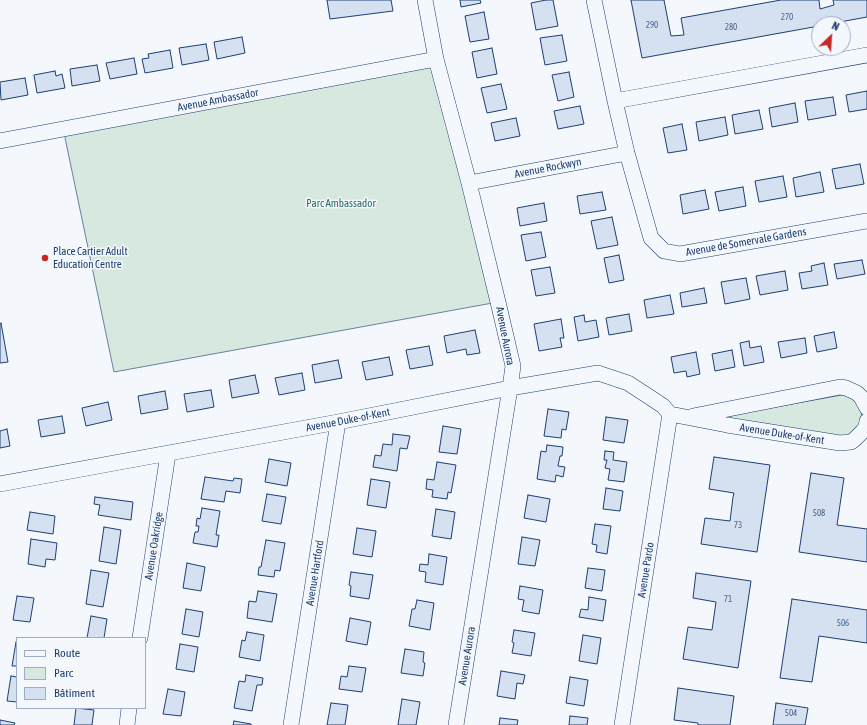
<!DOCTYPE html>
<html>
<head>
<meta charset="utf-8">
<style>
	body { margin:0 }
	#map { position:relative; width:867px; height:725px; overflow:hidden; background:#f4f7fb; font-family:"Asap Condensed",sans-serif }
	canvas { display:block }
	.legend { position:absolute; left:16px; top:637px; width:130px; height:72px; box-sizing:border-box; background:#f4f7fb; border:1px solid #9eadc5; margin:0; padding:5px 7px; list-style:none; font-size:12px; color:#1d3f73 }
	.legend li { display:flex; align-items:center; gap:8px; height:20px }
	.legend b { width:20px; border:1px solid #9eadc5 }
	.north { position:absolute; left:811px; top:16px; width:40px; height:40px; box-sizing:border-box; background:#f4f7fb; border:1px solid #9eadc5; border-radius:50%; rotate:25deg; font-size:11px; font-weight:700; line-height:16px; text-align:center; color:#1d3f73 }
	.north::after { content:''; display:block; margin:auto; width:14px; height:18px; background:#c62828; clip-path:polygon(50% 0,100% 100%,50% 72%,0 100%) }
</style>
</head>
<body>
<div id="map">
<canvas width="867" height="725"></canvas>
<ul class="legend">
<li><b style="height:5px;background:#f4f7fb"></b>Route</li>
<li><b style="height:11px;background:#d7e8df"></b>Parc</li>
<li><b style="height:11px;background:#d5e0f0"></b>Bâtiment</li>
</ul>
<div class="north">N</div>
</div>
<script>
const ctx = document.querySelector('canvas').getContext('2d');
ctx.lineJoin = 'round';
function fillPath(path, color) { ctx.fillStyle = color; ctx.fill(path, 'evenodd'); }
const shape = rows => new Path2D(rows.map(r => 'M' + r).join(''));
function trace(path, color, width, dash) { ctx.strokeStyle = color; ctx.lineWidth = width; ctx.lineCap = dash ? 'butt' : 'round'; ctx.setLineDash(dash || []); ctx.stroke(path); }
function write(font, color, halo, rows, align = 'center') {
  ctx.font = font + ' "Asap Condensed",sans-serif'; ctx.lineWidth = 3; ctx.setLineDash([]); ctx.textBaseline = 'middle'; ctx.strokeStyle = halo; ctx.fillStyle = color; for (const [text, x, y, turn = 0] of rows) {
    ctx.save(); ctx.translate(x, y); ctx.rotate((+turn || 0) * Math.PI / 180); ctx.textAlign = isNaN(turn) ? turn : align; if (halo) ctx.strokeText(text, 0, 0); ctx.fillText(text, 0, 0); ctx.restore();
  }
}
const green = shape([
	[436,59,498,302,114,372,64,133,436,59],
	[842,395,847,396,856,401,861,412,862,418,859,425,855,432,845,437,730,420,730,415,842,395]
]);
fillPath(green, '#d7e8df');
trace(green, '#687fa3', 1);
const building = shape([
	[327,0,391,0,393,11,330,19,327,0],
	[460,0,480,0,481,3,461,7,460,0],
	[546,0,553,0,558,26,536,30,531,3,546,0],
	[631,0,664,0,671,36,684,35,681,18,781,0,819,0,820,9,834,5,833,0,867,0,867,17,829,24,819,24,819,26,642,58,631,0],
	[484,12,489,39,470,42,465,16,484,12],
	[562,35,567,61,545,65,540,38,562,35],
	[242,37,245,53,217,59,214,42,242,37],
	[206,44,209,60,182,65,179,48,206,44],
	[492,48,497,74,477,78,472,52,492,48],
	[170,50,173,68,145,73,142,59,149,58,148,54,170,50],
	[134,58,137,74,110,79,106,63,134,58],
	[97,65,100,81,72,86,70,69,97,65],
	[55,71,56,76,62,74,65,88,37,93,34,75,55,71],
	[569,72,574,97,558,101,552,75,569,72],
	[25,78,28,95,1,100,0,82,25,78],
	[501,84,507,109,487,113,481,88,501,84],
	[867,91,867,109,849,112,846,95,867,91],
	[833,97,836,115,808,120,805,101,833,97],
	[795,103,798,122,772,127,769,108,795,103],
	[580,106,584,124,558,129,554,111,580,106],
	[759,110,763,129,735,134,732,115,759,110],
	[725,117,728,135,699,141,696,122,725,117],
	[516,118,520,136,495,141,491,123,516,118],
	[682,124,687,150,668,153,663,128,682,124],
	[860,164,864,184,836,189,832,169,860,164],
	[820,172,824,192,796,197,793,178,820,172],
	[783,176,787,197,759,202,755,181,783,176],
	[743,187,746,206,719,211,715,192,743,187],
	[705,190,709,209,683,214,680,195,705,190],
	[602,192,606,210,580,214,577,196,602,192],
	[544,203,547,221,520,226,517,208,544,203],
	[612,217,618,245,597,249,591,221,612,217],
	[541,232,546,257,526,261,521,235,541,232],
	[619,255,624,280,609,283,604,258,619,255],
	[862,260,865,274,837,279,834,264,862,260],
	[824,263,828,285,802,289,799,273,812,271,811,266,824,263],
	[550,267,555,293,536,296,531,270,550,267],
	[785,271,788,290,760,295,756,276,785,271],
	[746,278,750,299,725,304,721,282,746,278],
	[704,288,707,303,682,307,680,293,704,288],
	[670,295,674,314,647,318,644,300,670,295],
	[629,314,632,331,609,335,606,318,629,314],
	[584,315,585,322,596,320,599,337,578,341,574,317,584,315],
	[561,319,564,338,560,338,562,347,539,351,534,324,561,319],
	[1,323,8,362,0,363,0,324,1,323],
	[475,330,480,353,467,355,466,349,447,353,444,336,475,330],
	[834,332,837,348,817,352,814,336,834,332],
	[805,338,807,353,781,358,778,342,805,338],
	[749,341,750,348,761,346,764,362,744,366,740,343,749,341],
	[429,346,433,365,410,369,406,350,429,346],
	[732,350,735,367,715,371,712,354,732,350],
	[696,352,700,374,687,377,686,371,674,373,671,357,696,352],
	[389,357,393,375,366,380,362,362,389,357],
	[338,360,342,378,315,383,312,365,338,360],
	[302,373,305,390,279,395,275,378,302,373],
	[255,375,259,393,232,398,229,380,255,375],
	[211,390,214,407,187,412,184,394,211,390],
	[165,391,168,409,141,414,138,396,165,391],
	[108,402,112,420,86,426,82,408,108,402],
	[548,409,569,412,566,430,562,429,561,438,544,436,548,409],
	[62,416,65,433,41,437,38,420,62,416],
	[606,417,628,420,624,443,603,440,606,417],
	[443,426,461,429,457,454,439,452,443,426],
	[7,429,10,446,0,448,0,431,7,429],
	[393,434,410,436,407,449,400,448,397,471,373,467,375,455,381,456,383,444,392,445,393,434],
	[547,445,563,447,562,456,560,456,558,466,565,467,563,477,556,475,555,482,537,479,541,451,546,452,547,445],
	[605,451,614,452,613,460,627,462,624,482,608,480,610,469,605,468,607,460,604,460,605,451],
	[714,457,770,465,757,552,701,544,705,518,730,521,733,497,734,493,709,489,714,457],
	[269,459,291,463,287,486,265,482,269,459],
	[437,462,456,465,451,493,448,492,447,499,432,497,433,490,426,489,427,479,434,480,437,462],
	[811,473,844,478,837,525,867,529,867,562,799,552,811,473],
	[205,477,233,481,234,478,242,479,240,493,226,491,224,502,201,499,205,477],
	[371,479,390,482,386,508,367,505,371,479],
	[606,488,623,491,620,511,603,509,606,488],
	[267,494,286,497,281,524,262,521,267,494],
	[528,495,550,499,546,522,524,518,528,495],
	[95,497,133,502,131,520,98,515,100,505,94,504,95,497],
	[202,508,220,511,216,535,219,535,217,547,193,543,195,532,198,532,199,526,196,526,197,518,200,519,202,508],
	[436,509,455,512,451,539,432,536,436,509],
	[30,512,55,516,53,534,27,530,30,512],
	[595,524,611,526,607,554,596,552,597,545,592,544,595,524],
	[104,527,121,530,116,564,99,561,104,527],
	[357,528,376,531,372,557,353,554,357,528],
	[522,537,540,540,535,566,518,564,522,537],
	[31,539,57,543,55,560,46,559,45,567,28,564,31,539],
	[266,540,285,543,280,571,275,570,274,577,258,575,259,567,261,567,266,540],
	[429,554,447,557,443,585,425,582,426,572,419,571,420,564,428,565,429,554],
	[187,563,205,567,201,591,183,588,187,563],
	[588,568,605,570,602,591,585,588,588,568],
	[91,570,109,573,103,607,86,604,91,570],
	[351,572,373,575,369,599,350,596,351,586,349,585,351,572],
	[696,573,751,581,738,668,683,659,688,627,712,630,716,602,693,598,696,573],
	[520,586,543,590,539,614,522,611,524,600,518,599,520,586],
	[258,591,277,594,272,622,247,618,249,601,256,602,258,591],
	[17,596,34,598,30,622,13,620,17,596],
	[589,597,606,600,603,621,579,617,581,609,588,610,589,597],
	[792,599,867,610,867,643,819,636,812,682,780,678,792,599],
	[417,600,434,603,430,630,409,626,412,609,415,609,417,600],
	[186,609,203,612,199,637,182,634,186,609],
	[91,616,107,619,104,638,87,638,91,616],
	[350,618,371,622,367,645,346,641,350,618],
	[514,630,535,633,531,656,512,653,514,643,512,642,514,630],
	[247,632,264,635,260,661,239,657,242,640,245,641,247,632],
	[583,635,601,638,597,664,579,661,583,635],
	[16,642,17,642,17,666,12,666,16,642],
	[180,644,198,647,194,672,176,669,180,644],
	[405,649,424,652,423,662,425,663,423,676,401,673,405,649],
	[349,666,366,668,362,692,339,689,341,676,347,677,349,666],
	[501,671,525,675,523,684,517,683,515,699,497,696,501,671],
	[246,675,263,678,262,685,257,685,252,711,234,708,239,681,245,682,246,675],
	[11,676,17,677,17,702,7,701,11,676],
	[570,677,588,680,584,706,566,703,570,677],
	[678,688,734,696,730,725,698,725,698,723,674,720,678,688],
	[168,689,185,692,181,716,163,714,168,689],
	[402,699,420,702,416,725,398,725,402,699],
	[331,703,348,705,345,725,327,725,331,703],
	[776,703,808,708,805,725,773,725,776,703],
	[76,708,94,710,92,725,74,725,76,708],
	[570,716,588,718,587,725,569,725,570,716],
	[500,718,518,720,517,725,499,725,500,718],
	[0,720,15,723,14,725,0,725,0,720],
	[234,721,251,724,251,725,233,725,234,721]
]);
fillPath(building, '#d5e0f0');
trace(building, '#1d3f73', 1);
const minor = shape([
	[425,0,436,59,469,183,498,302,513,366,510,388,456,725],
	[594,0,615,101,627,153,651,238,664,251,680,254,867,221],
	[615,101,867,55],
	[0,141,436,59],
	[469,183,627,153],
	[693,416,840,387,846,388,857,393,861,397,867,408],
	[0,484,338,422,510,388,598,373,628,383,651,398,663,406,670,414,727,425,840,443,851,442,855,439,863,431,866,427,867,421],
	[140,638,168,454],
	[127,725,129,708],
	[291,725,338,422],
	[622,725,670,414]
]);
trace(minor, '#1d3f73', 16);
trace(minor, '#f4f7fb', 15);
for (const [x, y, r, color] of [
	[45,258,4,"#c62828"]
]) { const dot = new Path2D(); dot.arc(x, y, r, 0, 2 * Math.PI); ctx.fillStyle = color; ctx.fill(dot); trace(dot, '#f4f7fb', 1.5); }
write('9px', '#4b6792', null, [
	["270",787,17],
	["290",652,25],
	["280",731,27],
	["508",819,513],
	["73",738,525],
	["71",728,599],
	["506",843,623],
	["504",791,713]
]);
write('11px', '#1d3f73', '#f4f7fb', [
	["Avenue Ambassador",218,100,-11],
	["Avenue Rockwyn",548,168,-11],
	["Avenue de Somervale Gardens",746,242,-10],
	["Avenue Aurora",505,336,79],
	["Avenue Duke-of-Kent",348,420,-11],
	["Avenue Duke-of-Kent",782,434,9],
	["Avenue Oakridge",154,546,-81],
	["Avenue Pardo",646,570,-81],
	["Avenue Hartford",315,573,-81],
	["Avenue Aurora",467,656,-81]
]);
write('11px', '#2c6c60', '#f4f7fb', [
	["Parc Ambassador",341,204]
]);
write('11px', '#1d3f73', '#f4f7fb', [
	["Place Cartier Adult",53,252],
	["Education Centre",53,265]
], 'left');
</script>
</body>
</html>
